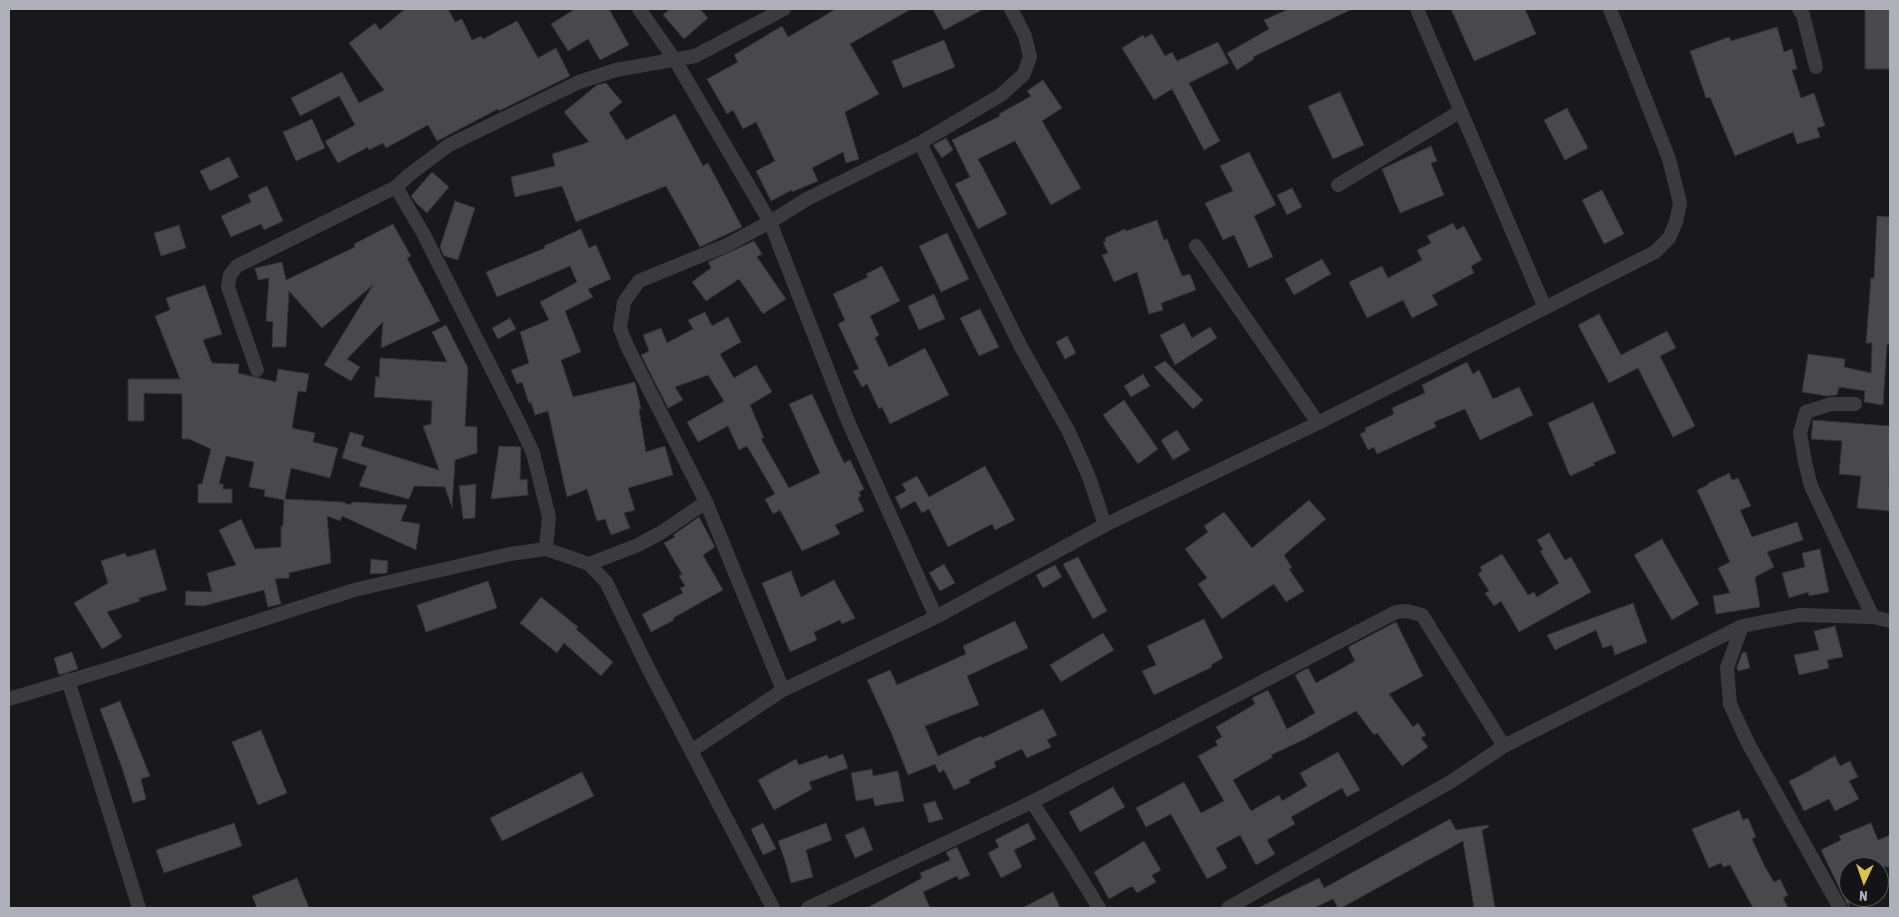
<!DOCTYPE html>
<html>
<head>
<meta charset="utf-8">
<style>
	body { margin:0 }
	#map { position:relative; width:1899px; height:917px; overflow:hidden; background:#19191b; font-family:"Asap Condensed",sans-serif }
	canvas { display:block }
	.frame { position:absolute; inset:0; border:10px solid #adafb9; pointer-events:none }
	.north { position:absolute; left:1839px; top:857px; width:50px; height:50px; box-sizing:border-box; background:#141416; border:1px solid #515257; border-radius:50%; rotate:183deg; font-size:14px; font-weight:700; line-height:20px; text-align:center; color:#adafb9 }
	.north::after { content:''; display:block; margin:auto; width:18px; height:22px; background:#ddc04f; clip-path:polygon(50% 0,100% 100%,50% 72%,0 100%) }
</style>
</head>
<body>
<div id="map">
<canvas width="1899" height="917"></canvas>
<div class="frame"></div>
<div class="north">N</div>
</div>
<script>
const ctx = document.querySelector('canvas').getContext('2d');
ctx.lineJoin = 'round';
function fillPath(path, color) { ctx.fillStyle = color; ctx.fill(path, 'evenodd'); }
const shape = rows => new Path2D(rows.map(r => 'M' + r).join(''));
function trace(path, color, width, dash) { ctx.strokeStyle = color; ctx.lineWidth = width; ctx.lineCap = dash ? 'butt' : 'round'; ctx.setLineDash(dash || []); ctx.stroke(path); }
const building = shape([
	[405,9,448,9,455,22,462,19,472,40,481,36,483,39,517,21,538,58,556,48,570,76,511,105,499,111,498,109,437,141,428,125,386,148,383,143,369,150,368,147,338,163,325,141,355,125,339,96,300,116,291,98,342,72,359,103,384,90,349,43,375,23,380,30,405,9],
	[575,9,609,9,629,45,600,60,588,39,568,51,551,24,575,9],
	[670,9,700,9,708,18,684,39,663,15,670,9],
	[836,9,911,9,850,44,879,94,845,112,859,159,846,163,843,152,812,168,818,181,792,192,792,190,771,201,756,171,775,161,756,122,743,129,733,110,727,114,707,79,738,62,734,55,782,26,788,37,836,9],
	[933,9,984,9,944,30,933,9],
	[1289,9,1352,9,1253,57,1254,59,1237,70,1227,53,1269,29,1264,20,1289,9],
	[1451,9,1525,9,1536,34,1474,61,1451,9],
	[1865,9,1890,9,1890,69,1865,69,1865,9],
	[1777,27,1784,52,1792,49,1797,69,1792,70,1801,98,1814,93,1825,126,1817,128,1820,137,1797,144,1793,132,1735,156,1710,97,1706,98,1690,51,1729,37,1731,41,1777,27],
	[1152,34,1165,56,1172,52,1177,61,1218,42,1229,63,1189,83,1220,141,1204,150,1172,89,1154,100,1122,48,1143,35,1145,38,1152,34],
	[944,40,955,67,903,88,892,61,944,40],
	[1043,80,1062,108,1042,121,1081,188,1051,205,1015,141,978,159,1007,214,978,229,955,184,970,177,952,140,1000,116,999,114,1031,96,1027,91,1043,80],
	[606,83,622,102,609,113,626,140,675,114,703,166,708,163,742,227,700,247,666,186,576,222,562,186,515,197,511,177,555,166,552,154,589,142,564,112,597,85,606,83],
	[1340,92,1364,145,1333,159,1308,106,1340,92],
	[1567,108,1588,148,1565,160,1544,120,1567,108],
	[312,119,325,148,296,161,283,132,312,119],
	[946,138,953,150,942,158,933,145,946,138],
	[1431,146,1437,161,1431,163,1444,195,1400,213,1382,169,1431,146],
	[1249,152,1276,205,1254,216,1273,257,1249,268,1234,235,1223,240,1205,203,1233,191,1220,166,1249,152],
	[229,157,239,177,210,191,200,171,229,157],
	[432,172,449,187,427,213,416,203,411,196,432,172],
	[267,186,283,221,264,230,261,224,231,237,221,216,251,202,248,195,267,186],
	[1292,188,1302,207,1287,215,1277,195,1292,188],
	[1602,190,1624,234,1604,244,1582,200,1602,190],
	[455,201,475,208,458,260,444,256,440,247,455,201],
	[1877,216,1890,217,1890,345,1887,344,1883,405,1864,402,1865,391,1839,387,1837,395,1827,396,1802,392,1808,354,1845,359,1844,367,1871,373,1872,343,1866,343,1871,278,1874,278,1877,216],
	[1157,220,1164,240,1167,239,1182,276,1190,274,1196,290,1161,303,1163,310,1149,314,1137,272,1114,282,1102,255,1108,253,1103,242,1106,241,1105,238,1125,229,1126,231,1157,220],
	[1453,223,1457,230,1464,226,1482,260,1471,266,1474,273,1432,295,1438,305,1412,318,1403,300,1367,318,1349,282,1382,266,1388,278,1422,260,1417,250,1431,243,1427,236,1453,223],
	[393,224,411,256,407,258,440,321,381,348,383,322,347,359,360,367,351,381,324,365,373,285,322,328,289,291,286,347,272,347,273,322,266,321,269,278,258,280,255,268,282,262,286,280,355,247,354,244,393,224],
	[179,225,186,248,161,256,154,233,179,225],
	[581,229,589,248,596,245,611,279,588,289,593,297,565,311,581,352,561,360,573,397,635,382,641,409,639,410,646,452,665,446,673,475,628,488,635,510,624,513,630,528,611,535,605,519,597,521,587,489,567,497,548,411,535,415,531,402,529,403,522,382,517,384,511,370,529,363,520,332,549,320,540,302,577,282,570,266,497,297,486,272,545,248,544,246,581,229],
	[947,233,969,279,941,292,919,246,947,233],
	[754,241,762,254,757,257,786,299,763,314,739,279,706,301,692,282,711,268,708,262,754,241],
	[1322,259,1331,274,1294,295,1285,279,1322,259],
	[882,266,900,301,870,316,879,335,875,338,889,367,925,348,949,395,890,424,882,407,879,409,867,384,862,387,853,371,859,369,838,324,845,320,833,294,868,277,866,274,882,266],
	[205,285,222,334,203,340,212,363,239,364,238,373,276,382,278,369,309,374,306,392,298,391,292,428,315,433,313,442,338,448,330,478,291,468,285,499,343,502,350,505,352,502,407,505,401,521,420,524,416,550,342,516,340,521,327,516,331,563,289,573,289,578,275,579,281,604,268,607,264,590,203,606,185,605,186,591,212,592,207,573,236,565,219,530,241,519,255,549,281,547,281,526,283,526,284,500,264,496,265,490,249,487,254,462,226,456,219,484,223,484,223,489,232,489,232,503,198,503,198,484,202,484,211,449,189,439,182,439,182,394,144,393,144,421,128,421,128,379,180,379,155,316,170,310,166,298,205,285],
	[934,294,945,319,919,330,908,306,934,294],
	[980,309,999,347,979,356,960,318,980,309],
	[705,312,712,326,728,317,741,342,720,354,734,378,756,365,772,392,750,405,764,438,761,439,789,488,820,473,789,404,812,394,844,463,850,460,864,489,859,492,861,496,858,498,864,511,835,525,840,534,802,551,780,510,773,514,765,499,775,494,747,446,739,450,728,426,698,442,687,422,724,401,708,375,675,387,683,400,668,408,641,355,649,351,643,335,661,328,667,343,693,329,688,320,705,312],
	[1599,314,1621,355,1667,331,1676,348,1660,356,1695,426,1673,437,1638,368,1609,383,1578,325,1599,314],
	[510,318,516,329,498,339,492,328,510,318],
	[1184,323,1192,338,1210,327,1217,338,1175,365,1160,335,1184,323],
	[446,325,468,368,465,426,477,427,477,453,455,460,452,508,445,487,414,486,409,499,359,486,367,466,342,458,350,432,364,436,361,446,439,470,423,426,431,424,432,401,374,397,376,376,379,378,380,358,447,362,432,332,446,325],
	[1067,336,1076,353,1065,359,1056,342,1067,336],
	[1165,361,1203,400,1193,409,1154,367,1165,361],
	[1467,362,1473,374,1479,370,1493,399,1519,387,1533,415,1480,440,1465,409,1434,422,1436,427,1377,454,1374,447,1368,450,1360,434,1366,431,1365,428,1394,414,1392,408,1425,393,1422,385,1467,362],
	[1143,374,1150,386,1131,397,1124,386,1143,374],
	[1124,400,1158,449,1138,464,1103,415,1124,400],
	[1593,402,1616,453,1593,463,1595,465,1570,476,1548,423,1593,402],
	[1813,420,1890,426,1889,487,1890,487,1890,511,1857,508,1861,476,1839,474,1842,441,1811,439,1813,420],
	[1177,430,1190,450,1173,460,1161,440,1177,430],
	[499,446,521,447,520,480,527,479,528,495,491,499,499,446],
	[985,466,1015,520,995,530,992,524,948,547,929,509,922,513,915,501,901,509,895,497,906,491,902,484,917,476,929,497,985,466],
	[1729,473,1732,480,1738,478,1751,506,1740,510,1752,537,1797,522,1803,540,1767,552,1774,567,1755,577,1760,607,1716,614,1713,596,1730,593,1718,568,1730,562,1697,490,1708,485,1707,484,1729,473],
	[476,484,475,518,463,519,459,486,476,484],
	[1309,500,1326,519,1284,555,1292,568,1289,569,1304,591,1286,602,1274,584,1222,619,1198,584,1207,578,1185,549,1208,532,1204,526,1224,512,1252,548,1309,500],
	[699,517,715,547,703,555,723,590,673,618,674,620,651,632,642,614,683,593,680,588,685,586,679,576,682,574,664,543,675,537,673,535,699,517],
	[1549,533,1565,560,1571,557,1591,592,1519,632,1501,601,1494,606,1485,593,1489,591,1478,574,1482,571,1480,567,1502,554,1528,595,1534,592,1537,597,1559,583,1540,551,1543,550,1537,540,1549,533],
	[1662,539,1699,604,1672,620,1634,555,1662,539],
	[155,549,167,590,139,598,140,601,107,612,122,637,102,649,74,603,108,583,101,561,125,553,127,557,155,549],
	[1820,549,1829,592,1809,596,1808,592,1789,598,1782,573,1805,567,1802,553,1820,549],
	[1078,557,1107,611,1093,619,1063,564,1078,557],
	[371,559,388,561,387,573,370,574,371,559],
	[944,564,955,583,940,591,929,573,944,564],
	[1055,565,1062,577,1043,588,1036,575,1055,565],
	[791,571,801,597,834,580,855,618,842,624,840,620,814,632,817,640,790,652,762,583,791,571],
	[488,581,497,608,426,632,417,605,488,581],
	[541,597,578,627,576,629,613,662,601,676,564,643,557,653,520,623,541,597],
	[1633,603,1647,642,1615,655,1612,645,1603,648,1596,630,1555,650,1547,635,1633,603],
	[1204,619,1223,658,1211,665,1212,667,1154,695,1142,671,1156,665,1147,646,1204,619],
	[1015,621,1028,648,967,676,979,705,925,726,938,756,981,736,982,738,1043,709,1057,735,1047,740,1051,747,1027,758,1022,749,994,762,996,767,969,780,970,783,954,790,944,770,939,773,935,764,908,775,891,732,867,680,890,670,897,685,966,654,963,646,1015,621],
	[1396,622,1423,676,1389,694,1413,727,1418,723,1426,735,1421,738,1428,747,1402,766,1377,733,1374,735,1356,711,1303,740,1271,755,1273,757,1233,780,1251,811,1279,795,1282,801,1307,786,1300,773,1338,752,1360,790,1347,797,1342,788,1291,817,1295,824,1267,840,1275,854,1256,865,1240,835,1216,848,1227,868,1207,879,1171,814,1146,827,1136,808,1184,782,1201,813,1224,801,1198,756,1218,745,1215,741,1222,737,1216,727,1255,704,1252,698,1268,690,1287,729,1315,713,1295,675,1308,668,1316,683,1355,661,1348,647,1396,622],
	[1835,626,1843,657,1827,660,1829,668,1799,675,1794,655,1819,650,1814,631,1835,626],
	[1103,633,1114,650,1061,682,1050,665,1103,633],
	[72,652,78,669,59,675,54,658,72,652],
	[1746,652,1750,668,1738,671,1737,667,1742,653,1746,652],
	[120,701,150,776,141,779,146,799,133,803,121,765,100,709,120,701],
	[261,730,287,793,258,805,232,742,261,730],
	[843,754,848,768,809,782,812,789,774,810,758,780,796,759,799,765,827,755,829,759,843,754],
	[1835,756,1840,766,1850,761,1858,777,1849,781,1859,799,1835,811,1829,799,1804,811,1789,781,1813,769,1812,768,1835,756],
	[872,769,873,776,898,771,904,801,875,806,873,798,856,801,851,773,872,769],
	[582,772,594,796,502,841,490,818,582,772],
	[1113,787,1125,807,1080,832,1069,812,1113,787],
	[935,801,943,819,929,823,923,804,935,801],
	[1739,810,1743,820,1748,818,1756,837,1752,839,1765,867,1774,882,1780,879,1788,895,1783,898,1788,908,1753,908,1730,865,1723,867,1721,863,1709,868,1692,829,1739,810],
	[1450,819,1456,830,1488,825,1489,827,1482,830,1495,908,1474,908,1463,841,1341,908,1338,908,1333,899,1314,908,1258,908,1319,878,1324,888,1450,819],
	[234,823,242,846,164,873,156,850,234,823],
	[763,823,776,849,763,855,751,829,763,823],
	[826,823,832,840,806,850,813,877,791,883,785,861,778,841,826,823],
	[1028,823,1036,839,1014,850,1022,867,1001,878,988,853,999,847,995,840,1028,823],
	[1871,823,1878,840,1890,835,1890,867,1849,867,1849,908,1821,850,1841,840,1839,836,1871,823],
	[864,827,873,850,855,858,845,835,864,827],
	[1144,841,1161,870,1152,875,1156,882,1137,893,1132,886,1109,899,1094,872,1144,841],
	[957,847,970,875,959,880,957,876,923,892,930,908,867,908,922,878,920,873,950,860,946,852,957,847],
	[297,878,309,908,257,908,252,896,297,878],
	[1053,892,1060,908,1022,908,1053,892]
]);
fillPath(building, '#49494d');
trace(building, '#343337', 1);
trace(shape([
	[639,9,675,60,770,222,847,419,936,617],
	[1417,9,1545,308],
	[1799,9,1803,15,1816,67],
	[920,143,1021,347,1069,432,1089,477,1105,525],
	[1338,185,1461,111],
	[396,187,423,233,518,421,533,453,549,517,546,549],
	[1196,246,1318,423],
	[257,370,228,287,230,275,237,266,396,187,409,175,449,145,579,82,616,70,695,56,784,9],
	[1855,404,1831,404,1806,412,1800,433,1805,462,1811,486,1873,617],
	[589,564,638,545,662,532,706,502],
	[1742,626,1727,668,1730,704,1748,743,1840,908],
	[68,680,139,908],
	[783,690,706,502,627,346,620,328,624,302,639,281,727,245,770,222,807,199,920,143,1001,95,1024,74,1030,57,1025,36,1011,9],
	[9,699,115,667,354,590,510,554,546,549,589,564,606,582,648,668,773,908],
	[691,751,783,690,936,617,1105,525,1318,423,1655,252,1669,238,1676,222,1680,203,1669,159,1610,9],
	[1032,802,1069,859,1099,908],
	[808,908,1032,802,1396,612,1407,611,1422,615,1504,746],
	[1228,908,1452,781,1504,746,1742,626,1799,615,1873,617,1890,621]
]), '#3b3b3f', 14);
</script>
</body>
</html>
